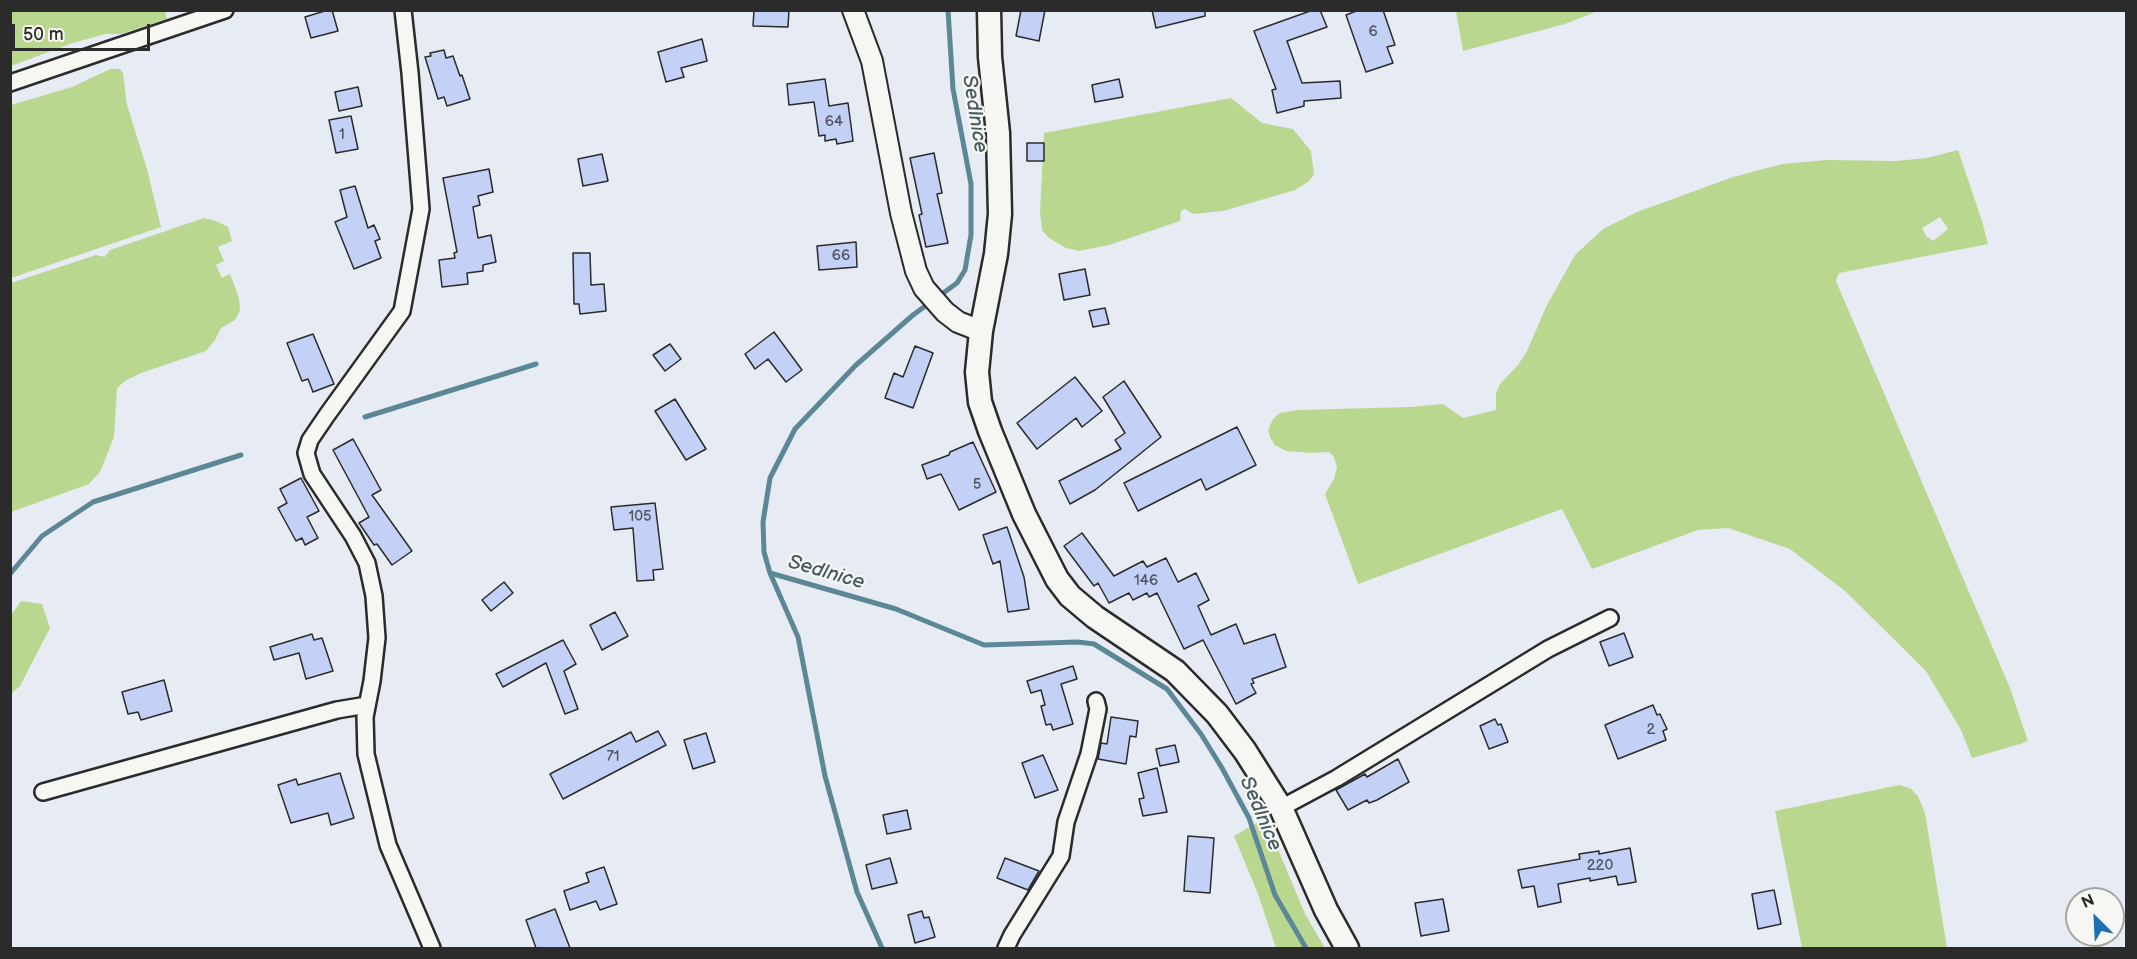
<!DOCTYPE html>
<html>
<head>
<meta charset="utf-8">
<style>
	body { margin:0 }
	#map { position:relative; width:2137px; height:959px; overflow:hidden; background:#e7ebf4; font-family:"Balsamiq Sans",sans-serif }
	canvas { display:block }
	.frame { position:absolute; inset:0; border:12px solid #2b2b2b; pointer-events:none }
	.north { position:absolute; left:2065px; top:887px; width:60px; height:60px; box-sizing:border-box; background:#f6f6f2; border:2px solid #a5a5a2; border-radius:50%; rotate:336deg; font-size:16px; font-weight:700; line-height:24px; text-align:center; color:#2b2b2b }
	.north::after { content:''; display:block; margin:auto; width:21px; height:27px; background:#1f6fb2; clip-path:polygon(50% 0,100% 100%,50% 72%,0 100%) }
	.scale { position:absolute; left:12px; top:24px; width:138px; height:27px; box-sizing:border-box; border:3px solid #2b2b2b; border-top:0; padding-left:8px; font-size:18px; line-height:21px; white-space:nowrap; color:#2b2b2b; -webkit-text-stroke:4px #f6f6f2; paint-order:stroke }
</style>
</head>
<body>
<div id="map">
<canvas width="2137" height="959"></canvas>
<div class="frame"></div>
<div class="north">N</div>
<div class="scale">50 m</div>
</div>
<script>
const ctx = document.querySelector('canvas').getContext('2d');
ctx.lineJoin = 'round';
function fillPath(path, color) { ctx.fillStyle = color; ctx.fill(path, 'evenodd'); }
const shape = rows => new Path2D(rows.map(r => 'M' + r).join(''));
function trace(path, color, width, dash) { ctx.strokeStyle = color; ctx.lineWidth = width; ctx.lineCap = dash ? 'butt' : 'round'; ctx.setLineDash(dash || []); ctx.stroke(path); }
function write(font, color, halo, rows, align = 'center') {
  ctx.font = font + ' "Balsamiq Sans",sans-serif'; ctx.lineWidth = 4.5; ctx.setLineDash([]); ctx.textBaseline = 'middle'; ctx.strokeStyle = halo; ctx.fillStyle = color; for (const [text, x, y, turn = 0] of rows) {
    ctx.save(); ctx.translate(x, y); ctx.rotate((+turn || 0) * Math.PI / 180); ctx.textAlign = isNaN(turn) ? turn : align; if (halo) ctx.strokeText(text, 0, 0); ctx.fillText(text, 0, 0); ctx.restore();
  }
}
fillPath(shape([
	[11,10,165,11,167,19,121,34,105,34,70,44,11,66],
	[1456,11,1456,10,1598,11,1565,24,1463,51],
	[110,69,120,69,123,73,127,105,147,169,161,227,11,278,11,105,72,87],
	[1231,98,1262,123,1293,129,1311,151,1314,175,1308,182,1295,190,1223,211,1193,214,1185,209,1181,211,1180,221,1109,245,1079,251,1066,248,1049,238,1042,230,1040,212,1044,133],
	[1958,150,1982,221,1988,244,1839,273,1836,281,2010,688,2028,741,2020,744,1972,758,1961,730,1926,671,1845,591,1790,549,1728,528,1698,530,1592,569,1562,509,1358,584,1325,494,1334,479,1337,467,1334,457,1329,452,1311,453,1286,451,1275,445,1270,437,1268,430,1273,419,1280,413,1297,410,1410,407,1443,404,1463,418,1496,410,1496,393,1500,384,1518,365,1527,351,1547,305,1575,255,1603,229,1637,212,1733,177,1782,164,1827,160,1896,161,1927,158],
	[1940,217,1948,229,1933,241,1926,236,1922,228],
	[204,218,216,221,228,227,232,241,218,247,224,261,216,265,222,278,230,274,239,298,240,311,235,320,221,328,215,340,206,351,141,373,125,381,117,388,114,437,100,472,89,484,11,512,11,283,96,255,105,257,110,250],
	[21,601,42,604,50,628,20,686,11,694,11,615],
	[1899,785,1910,788,1918,796,1925,813,1947,948,1802,948,1775,811],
	[1265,818,1305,914,1325,948,1276,948,1258,894,1234,836]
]), '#bad790');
trace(shape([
	[948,10,953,89,971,184,971,235,965,270,957,283,913,315,856,365,795,429,770,478,763,522,764,552,770,573,896,609,984,645,1078,642,1094,644,1167,689,1201,734,1222,768,1249,818,1275,895,1306,948],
	[365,417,536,364],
	[770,573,798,637,825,776,857,892,882,948],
	[10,574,42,536,93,502,241,455]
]), '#5c8796', 5);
const building = shape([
	[328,10,332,10,338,31,311,38,305,17,328,10],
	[754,10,789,10,788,27,753,26,754,10],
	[1021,10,1045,10,1039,41,1016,36,1021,10],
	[1152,10,1205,10,1205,16,1156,28,1152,10],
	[1313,10,1320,10,1327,27,1287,41,1302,83,1340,81,1341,98,1304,101,1304,106,1277,113,1272,90,1276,89,1254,31,1313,10],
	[1359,10,1383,10,1395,45,1387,47,1393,63,1366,72,1346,15,1359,10],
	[702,39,707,61,681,68,684,77,666,82,658,52,702,39],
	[444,50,446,58,453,56,460,76,462,75,470,99,447,106,444,97,438,99,425,57,431,56,430,53,444,50],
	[825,79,829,106,848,103,853,141,837,144,836,139,825,141,825,135,819,136,814,102,789,105,787,84,825,79],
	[1119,79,1123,97,1095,102,1092,85,1119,79],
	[358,87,362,106,339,111,335,92,358,87],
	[351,116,358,149,336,153,329,120,351,116],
	[1027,143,1044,143,1044,161,1027,161,1027,143],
	[934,153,942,193,937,194,948,243,926,247,919,215,922,214,910,158,934,153],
	[602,154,608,181,583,186,578,159,602,154],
	[489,169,493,192,478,196,480,205,473,207,478,238,491,235,496,262,483,265,483,271,467,273,468,284,442,287,439,260,455,258,454,253,457,252,443,178,489,169],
	[355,186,368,228,374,225,380,239,375,241,381,258,354,269,335,222,347,217,340,190,355,186],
	[856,242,857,267,819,270,817,246,856,242],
	[573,253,590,253,591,285,604,284,606,311,580,314,579,304,574,304,573,253],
	[1085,269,1090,295,1064,300,1059,274,1085,269],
	[1105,308,1109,324,1093,327,1089,311,1105,308],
	[774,332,802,370,786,382,768,359,755,369,745,354,774,332],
	[313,334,334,384,313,392,308,379,302,381,287,343,313,334],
	[670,344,681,359,665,371,653,355,670,344],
	[915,346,933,353,913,408,885,398,894,373,903,377,915,346],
	[1075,377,1102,411,1082,427,1076,418,1037,449,1017,423,1075,377],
	[1124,381,1161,437,1095,490,1070,504,1059,481,1121,449,1115,440,1125,433,1103,397,1124,381],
	[675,399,706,449,686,460,655,411,675,399],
	[1237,427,1256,465,1206,490,1201,479,1138,511,1124,483,1237,427],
	[353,439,381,490,372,495,412,551,392,565,377,544,374,545,359,523,369,517,333,450,353,439],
	[973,442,996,492,959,510,941,474,927,479,922,465,949,455,950,452,973,442],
	[301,478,319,511,307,517,318,538,305,545,302,538,296,541,278,508,287,503,280,489,301,478],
	[655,503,663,569,653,570,654,580,637,581,633,528,614,530,611,507,655,503],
	[1007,527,1024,577,1029,609,1008,612,1000,561,993,564,983,535,1007,527],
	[1082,533,1114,576,1143,561,1147,567,1166,558,1178,582,1196,573,1209,600,1198,606,1211,635,1236,624,1244,644,1275,634,1286,667,1252,679,1254,683,1251,684,1256,693,1236,704,1203,640,1184,649,1157,593,1149,597,1147,593,1133,600,1129,593,1109,603,1098,583,1094,586,1064,546,1082,533],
	[504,582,513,593,491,611,482,600,504,582],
	[615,612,628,636,602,650,590,625,615,612],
	[1624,633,1633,657,1609,666,1600,642,1624,633],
	[312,634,314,640,322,638,333,671,306,679,299,653,274,660,270,647,312,634],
	[563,640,576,664,564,671,578,709,565,714,546,663,503,687,496,674,563,640],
	[1073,666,1077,679,1061,684,1073,724,1053,730,1051,724,1046,725,1041,706,1045,705,1041,690,1031,693,1027,681,1073,666],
	[164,680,172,711,141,720,138,712,128,714,122,692,164,680],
	[1653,705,1657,715,1660,714,1667,729,1663,731,1666,740,1618,759,1605,725,1653,705],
	[1111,717,1138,721,1136,737,1130,736,1126,764,1098,759,1101,743,1107,744,1111,717],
	[1495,719,1498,725,1501,724,1508,742,1489,749,1480,726,1495,719],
	[658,731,666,745,563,799,550,774,631,732,636,742,658,731],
	[706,733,715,762,693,769,684,740,706,733],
	[1175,745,1179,762,1160,766,1156,749,1175,745],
	[1043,755,1058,790,1035,798,1022,763,1043,755],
	[1398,759,1409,782,1377,800,1369,803,1367,800,1348,810,1336,790,1365,774,1367,777,1398,759],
	[1157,768,1167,812,1143,816,1139,799,1144,798,1138,773,1157,768],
	[340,773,354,818,331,825,328,813,291,823,278,785,296,779,298,785,340,773],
	[907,810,911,829,887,834,883,815,907,810],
	[1188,836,1214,838,1210,893,1184,891,1188,836],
	[1630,848,1636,882,1618,885,1616,876,1590,881,1590,878,1558,884,1561,902,1538,907,1534,886,1522,888,1518,870,1580,859,1579,854,1599,851,1599,854,1630,848],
	[890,858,897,883,872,889,866,865,890,858],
	[1005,858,1039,871,1028,890,997,878,1005,858],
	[604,867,617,904,600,910,596,901,570,910,564,891,589,882,586,873,604,867],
	[1774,890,1781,924,1758,929,1752,894,1774,890],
	[1443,899,1449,931,1421,936,1415,903,1443,899],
	[555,909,570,948,536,948,526,920,555,909],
	[922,911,924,918,929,917,935,937,915,943,908,915,922,911]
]);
fillPath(building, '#c3d1f7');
trace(building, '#2b2b2b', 1.5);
const minor = shape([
	[403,10,410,73,421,209,402,311,327,415,310,440,306,453,312,474,353,536,367,563,374,596,377,638,372,681,365,717,366,754,388,845,432,948],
	[10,83,225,10],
	[43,792,337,710,367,705],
	[1281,808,1337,778,1548,649,1610,618],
	[1006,948,1012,935,1061,856,1066,822,1089,754,1098,709,1096,701]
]);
const tertiary = shape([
	[853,10,872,61,901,213,916,271,924,288,945,312,958,322,981,331]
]);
const secondary = shape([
	[989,10,990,57,998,133,1000,214,996,254,981,331,977,372,980,402,990,431,1024,514,1057,579,1070,596,1095,617,1175,671,1217,714,1245,751,1281,808,1326,910,1347,948]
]);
trace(minor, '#2b2b2b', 20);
trace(tertiary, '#2b2b2b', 24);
trace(secondary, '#2b2b2b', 27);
trace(minor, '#f6f6f2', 15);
trace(tertiary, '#f6f6f2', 20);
trace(secondary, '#f6f6f2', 22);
write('15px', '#51545e', null, [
	["6",1373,32],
	["64",834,122],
	["1",342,135],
	["66",841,256],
	["5",977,485],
	["105",640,517],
	["146",1146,581],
	["2",1651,730],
	["71",613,757],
	["220",1600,866]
]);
write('italic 20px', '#445960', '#f6f6f2', [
	["Sedlnice",974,114,81],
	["Sedlnice",826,573,16],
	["Sedlnice",1260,814,67]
]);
</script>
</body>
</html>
